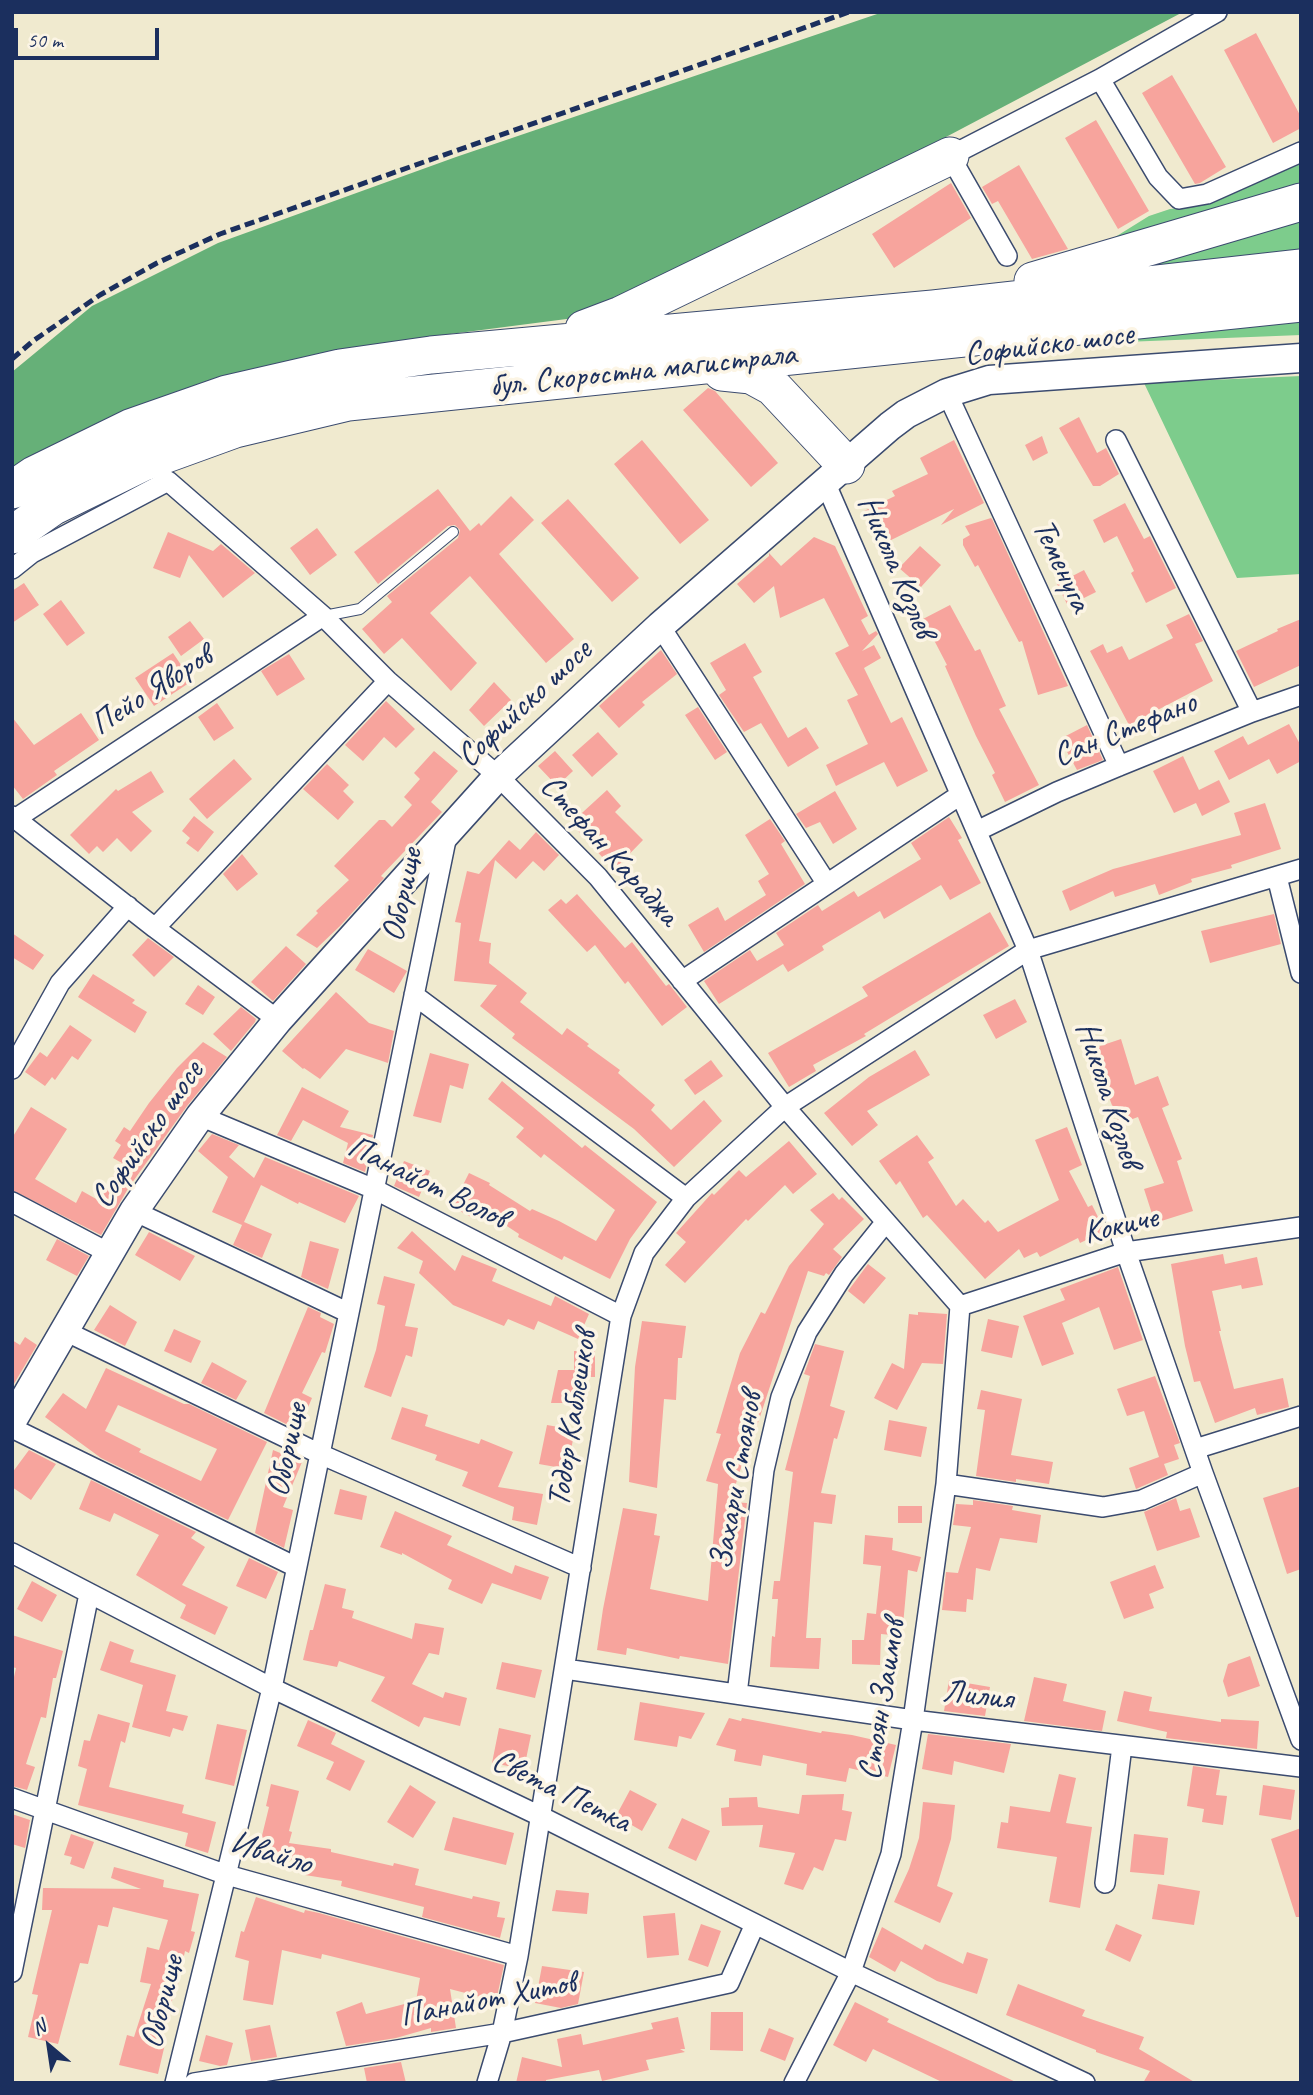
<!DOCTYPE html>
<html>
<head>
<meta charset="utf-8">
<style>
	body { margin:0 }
	#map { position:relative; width:1313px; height:2095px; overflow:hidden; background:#f0eacf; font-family:Caveat,sans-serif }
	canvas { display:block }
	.frame { position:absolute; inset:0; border:14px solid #1b2f5e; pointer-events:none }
	.north { position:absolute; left:14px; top:2011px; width:70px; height:70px; -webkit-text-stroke:5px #fcf5e5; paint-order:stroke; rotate:331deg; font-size:19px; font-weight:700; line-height:28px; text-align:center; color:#1b2f5e }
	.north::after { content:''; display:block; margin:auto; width:24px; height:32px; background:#1b2f5e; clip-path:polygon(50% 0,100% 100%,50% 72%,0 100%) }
	.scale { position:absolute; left:14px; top:28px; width:145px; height:32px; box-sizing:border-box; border:4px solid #1b2f5e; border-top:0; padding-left:9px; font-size:21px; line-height:24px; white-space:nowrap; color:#1b2f5e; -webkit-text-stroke:5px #fcf5e5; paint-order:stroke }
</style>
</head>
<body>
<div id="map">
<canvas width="1313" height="2095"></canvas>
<div class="frame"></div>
<div class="north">N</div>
<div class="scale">50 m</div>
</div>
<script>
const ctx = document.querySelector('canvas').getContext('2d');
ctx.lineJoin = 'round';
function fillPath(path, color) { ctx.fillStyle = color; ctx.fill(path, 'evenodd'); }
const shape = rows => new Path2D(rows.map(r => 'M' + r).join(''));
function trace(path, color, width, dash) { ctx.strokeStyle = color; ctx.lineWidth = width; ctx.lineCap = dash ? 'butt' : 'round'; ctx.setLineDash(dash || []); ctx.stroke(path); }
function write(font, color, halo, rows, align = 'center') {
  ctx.font = font + ' Caveat,sans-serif'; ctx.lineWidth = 7; ctx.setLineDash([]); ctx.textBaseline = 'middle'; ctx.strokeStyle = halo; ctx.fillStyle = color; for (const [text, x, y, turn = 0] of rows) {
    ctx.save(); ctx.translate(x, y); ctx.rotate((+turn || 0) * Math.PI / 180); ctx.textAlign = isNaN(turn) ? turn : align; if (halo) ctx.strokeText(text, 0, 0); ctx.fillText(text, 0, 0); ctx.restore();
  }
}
fillPath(shape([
	[1301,158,1301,187,1091,252,1149,216,1170,209,1191,207],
	[1301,219,1301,254,1075,280],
	[1301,322,1301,335,1024,346,1187,332],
	[1301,376,1301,574,1237,578,1144,383]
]), '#7dcc8c');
fillPath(shape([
	[883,12,1183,12,927,147,582,317,435,336,310,359,54,447,12,467,12,372,92,306,218,243,456,157]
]), '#66b078');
fillPath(shape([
	[1256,33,1301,117,1301,128,1273,143,1224,50],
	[1172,75,1226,167,1200,183,1195,184,1142,93],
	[1096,120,1149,211,1118,229,1065,138],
	[1019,165,1068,249,1032,259,998,201,992,204,982,187],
	[951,183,971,218,894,268,872,234],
	[708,388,715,391,778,463,751,487,683,410],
	[1079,417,1097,453,1106,448,1119,474,1100,486,1093,486,1059,428],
	[1042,436,1048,453,1033,461,1025,445],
	[642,440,709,520,680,544,614,464],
	[954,440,984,503,941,525,954,509,881,545,864,511,895,496,892,491,928,474,920,458],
	[438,489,470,531,479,523,481,526,511,496,534,520,499,554,574,639,546,663,470,576,430,613,477,663,451,691,402,638,384,654,362,629,392,602,387,596,458,538,460,530,455,525,448,526,378,584,354,552],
	[568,499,639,578,612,602,541,523],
	[1125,503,1144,539,1150,536,1176,588,1146,603,1131,573,1134,571,1117,536,1104,543,1093,520],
	[991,518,992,519,1068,686,1038,695,1022,641,1019,642,978,565,975,567,963,545,963,539,970,535,965,526],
	[317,528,337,555,310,575,290,548],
	[168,532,213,551,221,544,255,573,223,598,189,555,180,578,153,568],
	[814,537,835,546,868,616,861,620,869,635,876,631,878,634,862,651,874,645,881,658,864,668,891,723,902,717,928,771,897,787,884,762,836,786,826,765,868,744,847,700,858,695,835,653,849,646,824,598,780,618,774,586,754,603,737,584,769,556,769,553,781,566],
	[920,546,941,565,921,587,899,568],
	[1084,570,1096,592,1068,606,1057,584],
	[24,583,39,605,12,623,12,591],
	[61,600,85,633,67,646,43,614],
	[950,605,975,651,980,649,1006,706,999,709,1039,785,1005,802,992,775,995,773,976,736,945,666,947,665,923,619],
	[1189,614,1203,641,1195,644,1213,681,1129,725,1090,651,1103,644,1107,653,1122,646,1129,660,1173,638,1166,625],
	[1301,619,1301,665,1254,687,1236,651,1278,631,1277,629],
	[190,621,204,639,181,656,168,637],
	[745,643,762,672,753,677,788,738,806,727,819,748,788,767,761,723,744,732,719,695,726,690,710,663],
	[661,650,677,674,642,702,645,705,619,728,599,706],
	[173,653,192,681,154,706,135,678],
	[289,654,305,679,277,696,261,671],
	[494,682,511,700,484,726,469,710],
	[386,701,415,729,396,748,384,737,363,761,345,745],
	[217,703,234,728,214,741,198,717],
	[698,707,727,752,715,760,685,715],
	[81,713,99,740,54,771,57,775,23,799,12,785,12,717,34,745],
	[1289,724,1301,746,1301,761,1277,774,1269,759,1229,780,1214,751,1243,736,1248,745],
	[1087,725,1103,760,1077,770,1060,739],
	[598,732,618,754,592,777,572,755],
	[434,751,458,771,431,802,442,812,381,876,384,878,340,926,317,948,296,935,318,913,316,911,349,880,334,866,379,820,385,820,392,827,412,805,404,797,420,779,414,773],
	[555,751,573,771,557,786,538,766],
	[1183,756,1199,790,1219,780,1230,802,1202,816,1196,803,1174,813,1153,771],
	[234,759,252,779,207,819,189,799],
	[327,764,349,785,343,791,354,802,338,820,303,789],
	[151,771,164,792,132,812,152,831,131,852,117,838,103,852,97,846,89,854,70,835,116,789,118,791],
	[607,790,621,806,615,812,643,840,614,870,571,823],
	[835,791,857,829,833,844,820,822,806,828,796,814],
	[1265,803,1281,849,1231,865,1232,868,1191,879,1192,882,1159,895,1155,884,1115,897,1113,891,1070,911,1062,891,1113,869,1241,835,1234,813],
	[194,816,214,832,198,852,186,843,190,838,182,831],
	[949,817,962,838,958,840,981,883,950,900,941,885,884,919,880,911,822,946,824,950,788,972,783,964,719,1004,704,981,750,950,757,961,784,945,776,933,818,905,822,911,854,891,858,897,921,859,911,843],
	[770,819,785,841,781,844,805,884,704,952,688,925,718,907,725,921,766,895,758,881,769,874,745,835],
	[536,832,559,855,544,871,533,861,516,879,495,860,479,941,491,943,489,963,527,993,520,1002,562,1035,567,1028,589,1044,587,1046,620,1070,618,1073,655,1105,651,1110,671,1130,704,1100,722,1121,674,1167,634,1129,512,1038,515,1034,480,1006,497,985,454,981,461,923,455,922,467,871,479,874,509,840,520,850],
	[242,854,258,874,237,891,223,874],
	[577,894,625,948,632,942,666,986,669,984,687,1007,662,1026,628,981,625,984,595,945,587,952,548,910,561,899,566,904],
	[990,912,1009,946,864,1034,866,1036,813,1065,816,1071,789,1087,768,1053,868,996,862,987],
	[1274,914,1281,944,1210,963,1201,931],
	[12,933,44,955,33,970,12,957],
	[148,938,174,957,154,977,132,955],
	[286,946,306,964,273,1001,251,982],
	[368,949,407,971,394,993,355,970],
	[93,974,135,1000,132,1003,147,1012,135,1033,78,997],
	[198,985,215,997,203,1015,185,1004],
	[336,992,369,1023,394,1031,388,1063,346,1049,320,1079,304,1068,303,1069,282,1051],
	[1015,999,1027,1022,996,1039,983,1015],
	[241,1007,256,1019,255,1022,231,1051,213,1034],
	[70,1025,92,1040,78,1060,72,1056,55,1080,52,1077,45,1086,25,1072,40,1052,47,1057],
	[1121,1039,1135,1085,1158,1076,1169,1105,1162,1108,1182,1159,1177,1161,1193,1211,1155,1223,1144,1189,1164,1183,1138,1117,1119,1124,1091,1049],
	[203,1042,227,1057,187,1106,157,1148,129,1187,101,1235,12,1190,12,1138,31,1107,67,1129,35,1179,76,1203,82,1191,98,1200,122,1163,113,1158,121,1145,115,1141,124,1127,130,1131,149,1103,177,1068],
	[915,1050,930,1075,867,1111,878,1125,852,1146,824,1113,869,1077],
	[430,1053,469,1064,463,1089,450,1085,441,1123,413,1116],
	[711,1060,723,1076,695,1095,684,1080],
	[502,1081,582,1148,585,1145,657,1202,630,1239,610,1279,564,1256,562,1260,518,1237,519,1234,478,1207,473,1218,452,1207,469,1173,490,1183,489,1185,530,1211,532,1209,559,1221,596,1241,615,1210,544,1154,541,1158,516,1137,524,1128,488,1099],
	[302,1087,349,1111,340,1127,373,1135,365,1172,343,1163,348,1143,303,1120,291,1141,277,1135],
	[1067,1127,1082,1165,1069,1171,1088,1207,1092,1205,1105,1231,1080,1243,1078,1238,1040,1257,1037,1252,1024,1258,1019,1249,985,1279,927,1215,923,1218,900,1181,896,1185,879,1161,917,1135,934,1158,928,1162,956,1206,963,1199,985,1223,988,1220,998,1232,1059,1200,1035,1140],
	[212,1134,239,1145,229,1157,254,1178,265,1157,359,1196,345,1223,299,1202,298,1204,261,1185,244,1222,272,1234,262,1258,233,1245,242,1225,212,1212,228,1177,198,1151],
	[789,1141,817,1174,793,1194,785,1185,748,1221,746,1219,685,1283,665,1265,686,1242,676,1233,712,1193,714,1195,739,1170,746,1177],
	[404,1161,430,1171,419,1197,394,1186],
	[833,1193,839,1200,842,1197,864,1219,833,1249,842,1257,829,1275,826,1273,824,1276,808,1271,751,1444,749,1443,730,1502,747,1503,728,1664,680,1656,679,1659,627,1648,626,1655,597,1650,603,1609,623,1508,657,1514,654,1535,660,1536,650,1589,708,1601,718,1484,706,1481,721,1434,716,1433,730,1386,740,1353,761,1312,765,1314,789,1266,824,1224,810,1210],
	[412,1231,455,1271,462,1255,497,1269,492,1281,551,1306,555,1296,589,1314,578,1339,538,1321,534,1330,508,1319,504,1326,453,1305,419,1273,423,1261,397,1248],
	[149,1232,195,1256,180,1281,135,1255],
	[57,1239,89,1256,77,1276,46,1260],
	[310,1241,339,1249,328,1289,301,1277],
	[1223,1254,1225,1264,1257,1257,1263,1285,1242,1289,1241,1285,1212,1291,1221,1331,1219,1331,1234,1389,1283,1378,1289,1407,1257,1415,1255,1408,1215,1423,1200,1381,1194,1382,1185,1346,1171,1264],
	[868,1264,886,1278,864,1304,848,1291],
	[1118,1267,1143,1340,1114,1350,1099,1307,1062,1323,1074,1354,1042,1366,1023,1316,1065,1300,1060,1289],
	[384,1276,415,1284,405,1326,418,1328,412,1357,406,1355,391,1397,364,1387,376,1350,385,1306,377,1304],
	[110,1305,137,1322,125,1346,94,1330],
	[308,1307,321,1313,320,1317,334,1324,325,1353,322,1352,302,1393,312,1398,303,1419,294,1415,290,1426,264,1413],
	[918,1312,947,1314,943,1364,922,1363,897,1410,874,1398,892,1363,904,1369,909,1314,918,1315],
	[988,1319,1019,1326,1012,1358,981,1351],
	[642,1321,686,1326,682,1358,678,1358,676,1400,664,1399,657,1488,629,1482,635,1367],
	[174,1329,201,1341,191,1363,164,1351],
	[25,1337,37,1345,12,1387,12,1340,20,1345],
	[815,1344,844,1351,830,1406,845,1411,837,1439,834,1438,821,1493,836,1495,832,1524,814,1522,806,1638,821,1638,819,1669,770,1667,772,1636,775,1637,778,1599,772,1599,774,1581,780,1581,793,1472,785,1470,810,1376,804,1374],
	[574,1351,595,1351,595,1377,582,1377,582,1403,551,1403,558,1370,574,1370],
	[212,1362,247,1381,236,1400,201,1383],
	[106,1368,184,1404,189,1404,267,1442,228,1520,101,1458,45,1417,63,1393,86,1409],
	[118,1405,217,1449,201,1481,139,1452,141,1449,105,1431],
	[1155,1376,1180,1443,1174,1445,1179,1459,1164,1464,1168,1475,1136,1489,1129,1468,1159,1457,1144,1411,1127,1416,1117,1389],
	[981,1390,1022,1399,1011,1455,1053,1462,1049,1484,1016,1479,1016,1482,976,1476,985,1410,977,1409],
	[402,1407,428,1415,425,1426,479,1444,481,1439,513,1452,498,1487,543,1494,537,1525,512,1520,514,1507,462,1486,468,1472,435,1460,437,1455,391,1439],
	[889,1420,927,1427,921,1457,884,1450],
	[547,1425,575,1430,567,1469,539,1464],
	[29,1450,56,1464,31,1500,12,1487,12,1473],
	[273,1450,302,1462,283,1507,293,1510,284,1548,255,1533],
	[91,1480,196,1532,191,1538,205,1547,182,1585,228,1607,215,1635,180,1618,186,1605,136,1575,159,1535,114,1513,110,1522,79,1509],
	[1301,1486,1301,1569,1287,1574,1263,1498],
	[340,1489,367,1496,362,1520,334,1514],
	[1176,1498,1180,1511,1190,1508,1200,1537,1157,1551,1144,1512],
	[973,1500,1013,1506,1012,1510,1041,1515,1037,1543,1000,1538,990,1571,976,1568,973,1600,967,1599,966,1612,942,1610,946,1572,958,1573,971,1527,953,1525,956,1504,973,1505],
	[898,1506,922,1506,922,1523,898,1523],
	[395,1511,452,1536,447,1545,512,1574,515,1565,549,1577,541,1600,492,1583,482,1604,448,1589,452,1580,402,1553,402,1555,380,1547],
	[865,1535,893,1538,892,1550,921,1557,917,1572,908,1570,902,1636,881,1634,880,1665,852,1664,852,1640,864,1640,867,1613,876,1614,881,1566,863,1564],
	[249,1558,278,1572,266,1599,236,1586],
	[1155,1565,1164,1588,1149,1594,1154,1608,1124,1619,1110,1582],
	[32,1581,57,1595,42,1622,17,1609],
	[325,1584,346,1589,342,1608,354,1611,352,1618,412,1639,415,1623,444,1628,439,1655,429,1653,412,1684,443,1698,445,1692,467,1698,460,1726,424,1717,419,1727,371,1701,385,1677,339,1661,337,1667,303,1660,310,1630,313,1630],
	[12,1635,63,1651,56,1678,53,1678,46,1718,41,1717,26,1764,35,1767,27,1790,12,1786,12,1686,16,1668,12,1667],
	[110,1641,134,1650,130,1662,176,1675,166,1711,188,1716,183,1731,173,1728,170,1737,132,1727,143,1685,100,1670],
	[1250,1656,1260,1686,1228,1697,1223,1681,1228,1664],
	[502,1662,542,1670,535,1698,496,1689],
	[1034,1677,1067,1684,1063,1701,1106,1711,1102,1731,1024,1721],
	[949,1680,990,1687,985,1716,944,1711],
	[1124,1691,1152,1697,1149,1711,1221,1722,1221,1719,1259,1721,1257,1749,1166,1738,1167,1732,1117,1721],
	[640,1702,705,1713,691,1739,679,1736,677,1747,634,1740],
	[98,1714,130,1723,125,1743,121,1741,109,1787,184,1805,182,1813,216,1822,208,1853,185,1846,188,1833,78,1805,87,1769,78,1766,84,1740,90,1741],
	[729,1718,741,1721,742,1718,821,1733,822,1731,852,1735,896,1745,888,1777,849,1768,846,1782,806,1775,807,1764,763,1755,761,1766,734,1761,736,1750,716,1745],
	[308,1720,336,1733,331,1744,365,1761,350,1791,326,1779,334,1762,297,1746],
	[217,1724,247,1730,234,1786,205,1779],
	[499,1728,531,1735,524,1769,492,1763],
	[928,1734,1011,1744,1004,1773,954,1761,952,1775,922,1769],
	[1193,1766,1220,1770,1216,1795,1227,1796,1223,1825,1202,1822,1204,1809,1187,1806],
	[1059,1774,1076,1778,1066,1823,1092,1827,1080,1908,1049,1902,1057,1857,997,1848,1001,1822,1008,1823,1010,1806,1050,1812],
	[271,1784,299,1791,289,1831,292,1832,289,1843,331,1849,331,1852,393,1866,394,1863,419,1869,415,1885,472,1899,473,1896,500,1902,497,1917,505,1918,500,1938,422,1917,424,1907,341,1886,342,1881,305,1875,307,1863,258,1852,269,1807,266,1806],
	[410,1785,436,1802,413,1838,387,1822],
	[1263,1785,1295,1790,1291,1820,1259,1815],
	[630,1790,657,1804,642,1831,616,1816],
	[844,1794,842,1810,852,1812,846,1841,835,1839,823,1871,814,1867,803,1890,784,1884,795,1853,759,1847,763,1825,722,1826,721,1808,729,1807,729,1798,757,1797,758,1807,799,1814,802,1795],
	[923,1802,955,1805,951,1839,937,1886,953,1893,940,1923,894,1902,909,1869,919,1838],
	[12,1814,30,1820,25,1848,12,1844],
	[453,1817,514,1833,506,1865,444,1850],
	[682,1818,710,1831,696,1861,668,1848],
	[1301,1828,1301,1917,1296,1917,1271,1839],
	[71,1834,94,1842,84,1869,70,1864,72,1857,64,1855],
	[1134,1834,1168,1838,1164,1875,1130,1872],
	[114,1867,164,1880,163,1887,199,1894,191,1931,195,1932,189,1953,185,1951,177,1989,176,1988,159,2043,165,2044,158,2074,119,2065,127,2035,134,2037,151,1984,140,1982,147,1947,159,1950,168,1920,113,1907,108,1927,98,1925,88,1964,80,1963,58,2044,28,2037,38,1995,32,1994,52,1910,42,1910,43,1888,141,1889,111,1878],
	[1158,1884,1200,1891,1194,1925,1152,1919],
	[556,1890,589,1893,587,1914,552,1911],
	[256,1897,304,1913,305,1910,319,1913,504,1965,496,2001,450,1989,456,2028,431,2032,431,2028,396,2038,346,2046,336,2012,362,2002,366,2014,416,2001,420,1978,322,1954,321,1959,282,1950,273,2005,243,2000,249,1961,235,1957,241,1931,244,1932],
	[675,1913,679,1955,647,1958,643,1916],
	[701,1924,721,1931,708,1967,688,1960],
	[1116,1924,1142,1935,1130,1962,1105,1950],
	[882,1927,922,1950,925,1944,963,1964,967,1952,988,1959,977,1994,937,1981,901,1961,895,1972,869,1957],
	[542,1966,584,1972,578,2004,561,2008,535,2003],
	[1018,1984,1085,2010,1082,2016,1144,2037,1139,2049,1196,2083,1143,2083,1150,2071,1096,2052,1096,2050,1006,2015],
	[855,2002,889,2019,887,2022,1018,2083,944,2083,873,2049,866,2062,833,2045],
	[711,2012,743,2012,743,2051,710,2050],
	[678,2017,685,2049,680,2049,685,2052,646,2060,649,2070,602,2081,599,2070,546,2080,546,2083,516,2083,522,2057,562,2067,557,2039,581,2034,583,2045,653,2029,651,2023],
	[270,2025,277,2057,251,2061,245,2030],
	[769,2028,794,2038,785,2061,760,2051],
	[206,2035,233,2043,227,2065,220,2066,199,2061],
	[401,2062,406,2083,367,2083,364,2068]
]), '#f7a49d');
const lane = shape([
	[324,616,360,609,453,532]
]);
const street = shape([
	[1100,79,1158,177,1179,199,1207,194,1301,152],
	[1007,256,950,156,1100,79,1217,12],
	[947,393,1119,766],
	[1116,440,1252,712],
	[825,482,1028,950,1126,1252,1203,1473,1301,1740],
	[12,569,32,553,168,481,323,616,388,681,498,776,598,877,785,1107,960,1306],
	[660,626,827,884],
	[12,816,155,928,278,1020],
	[15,819,323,616],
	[977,831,1057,792,1119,766,1252,712,1301,695],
	[1277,877,1301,973],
	[155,928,388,681],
	[682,981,960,795],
	[414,995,686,1198],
	[12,1069,60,983,128,906],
	[200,1116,374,1189,621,1316],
	[12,1202,109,1253],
	[134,1211,349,1313],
	[960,1306,1126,1252,1301,1227],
	[65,1331,320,1454,581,1568],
	[12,1428,296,1567],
	[1195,1449,1301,1416],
	[946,1484,1103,1507,1142,1500,1203,1473],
	[12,1553,272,1688,540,1816,851,1972,1085,2083],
	[565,1669,913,1720,1301,1767],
	[737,1694,764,1470,781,1397,807,1332,844,1274,885,1223],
	[12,1798,227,1875,518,1956],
	[1105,1883,1122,1746],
	[12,1972,89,1594],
	[175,2083,272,1688,447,835],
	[194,2083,502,2033,729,1983,755,1924],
	[487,2083,502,2033,518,1956,621,1316,644,1253,686,1198,785,1107,1028,950,1301,869],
	[794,2083,851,1972,891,1854,913,1720,946,1484,960,1306]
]);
const secondary = shape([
	[12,1421,134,1211,200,1116,278,1020,498,776,660,626,890,426,906,414,947,393,989,380,1301,358]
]);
const highway = shape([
	[1033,281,1301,202],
	[584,329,621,315,950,156],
	[722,372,751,375,773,387,846,465],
	[12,490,34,475,130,428,227,394,340,368,431,355,933,309,1301,268],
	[12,535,52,507,144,462,235,429,348,402,1301,303]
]);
trace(lane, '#3b4b6f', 12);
trace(street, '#3b4b6f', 22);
trace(secondary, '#3b4b6f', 31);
trace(highway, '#3b4b6f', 39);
trace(lane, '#fff', 10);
trace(street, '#fff', 19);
trace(secondary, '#fff', 28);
trace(highway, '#fff', 37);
trace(shape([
	[12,359,33,341,100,295,157,263,220,234,849,12]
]), '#1b2f5e', 5, [10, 5]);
write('33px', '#1b2f5e', '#fcf5e5', [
	["Софийско шосе",1049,345,-7],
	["бул. Скоростна магистрала",643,371,-6],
	["Теменуга",1061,566,65],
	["Никола Козлев",896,567,67],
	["Пейо Яворов",152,691,-33],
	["Софийско шосе",525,704,-43],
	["Сан Стефано",1125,730,-22],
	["Стефан Караджа",609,851,48],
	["Оборище",403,895,-78],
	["Никола Козлев",1108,1095,72],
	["Софийско шосе",148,1135,-55],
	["Панайот Волов",427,1183,26],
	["Кокиче",1121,1226,-13],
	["Тодор Каблешков",573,1419,-81],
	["Оборище",288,1450,-78],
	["Захари Стоянов",737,1481,-80],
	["Лилия",978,1696,7],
	["Стоян Заимов",883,1700,-81],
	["Света Петка",561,1792,26],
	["Ивайло",271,1854,16],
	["Панайот Хитов",488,2000,-11],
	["Оборище",163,2002,-76]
]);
</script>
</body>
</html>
